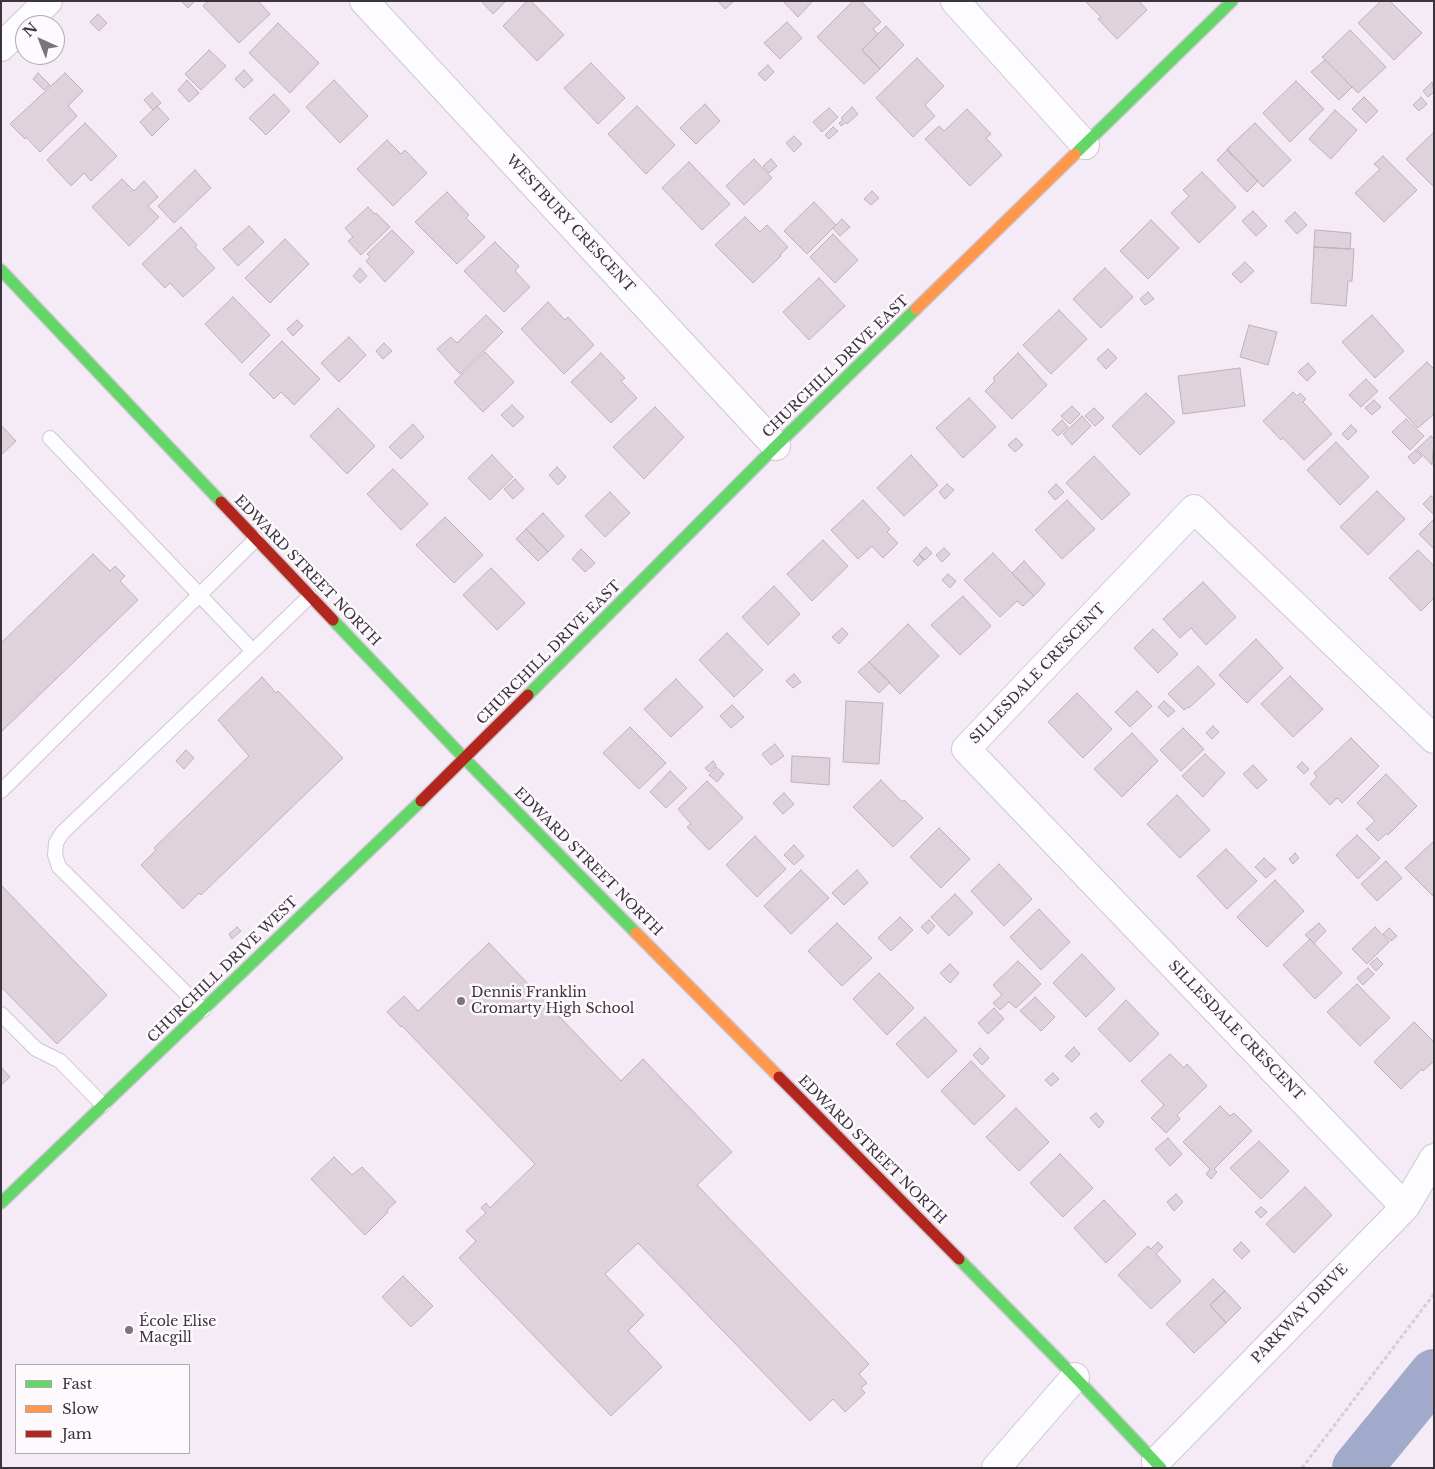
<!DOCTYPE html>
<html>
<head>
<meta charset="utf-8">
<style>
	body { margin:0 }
	#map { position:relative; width:1435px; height:1469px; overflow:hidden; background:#f4ebf6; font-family:"Libre Baskerville",serif }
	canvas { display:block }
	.frame { position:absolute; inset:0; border:2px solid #3b343c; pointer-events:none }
	.legend { position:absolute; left:15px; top:1364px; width:175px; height:90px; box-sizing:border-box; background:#fdf9fd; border:1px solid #afaab0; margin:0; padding:6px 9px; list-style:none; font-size:15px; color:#3b343c }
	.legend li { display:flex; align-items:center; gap:10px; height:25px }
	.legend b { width:25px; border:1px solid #afaab0 }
	.north { position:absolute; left:15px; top:15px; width:50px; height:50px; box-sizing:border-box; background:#fdf9fd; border:1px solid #afaab0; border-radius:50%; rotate:316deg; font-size:14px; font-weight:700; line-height:20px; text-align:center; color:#3b343c }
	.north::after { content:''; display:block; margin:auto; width:18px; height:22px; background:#7c747d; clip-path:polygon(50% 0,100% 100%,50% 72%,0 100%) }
</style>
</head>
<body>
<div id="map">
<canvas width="1435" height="1469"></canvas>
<div class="frame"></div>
<ul class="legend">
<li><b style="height:6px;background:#63d668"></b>Fast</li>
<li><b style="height:6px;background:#ff974d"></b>Slow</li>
<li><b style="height:6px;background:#b3261e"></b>Jam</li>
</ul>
<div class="north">N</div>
</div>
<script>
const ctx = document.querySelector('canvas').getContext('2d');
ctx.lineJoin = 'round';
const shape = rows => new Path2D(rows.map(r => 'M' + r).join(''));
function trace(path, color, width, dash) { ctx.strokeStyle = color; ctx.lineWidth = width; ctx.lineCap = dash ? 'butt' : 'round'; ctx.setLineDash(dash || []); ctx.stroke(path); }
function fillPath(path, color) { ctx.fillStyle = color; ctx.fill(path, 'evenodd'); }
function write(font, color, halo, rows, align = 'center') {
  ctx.font = font + ' "Libre Baskerville",serif'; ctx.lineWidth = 5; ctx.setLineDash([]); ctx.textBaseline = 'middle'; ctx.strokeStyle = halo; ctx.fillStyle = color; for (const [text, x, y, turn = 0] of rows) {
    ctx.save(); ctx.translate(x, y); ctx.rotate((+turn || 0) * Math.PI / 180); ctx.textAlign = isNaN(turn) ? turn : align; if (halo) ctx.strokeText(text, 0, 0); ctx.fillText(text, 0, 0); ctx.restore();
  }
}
trace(shape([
	[1357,1468,1434,1374]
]), '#a1aaca', 50);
const building = shape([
	[181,1,195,1,188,8,181,1],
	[208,1,258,1,270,14,239,43,203,6,208,1],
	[481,1,506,1,493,14,481,1],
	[527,1,531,1,564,35,537,61,503,26,527,1],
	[718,1,734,1,725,9,718,1],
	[783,1,813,1,798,17,783,1],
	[853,1,861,1,881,22,873,29,878,34,862,50,880,69,864,84,817,37,853,1],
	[1085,1,1139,1,1147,10,1117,39,1098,19,1101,17,1085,1],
	[1381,1,1390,1,1422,33,1394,60,1358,23,1381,1],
	[98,14,107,23,99,31,90,22,98,14],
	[787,22,802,38,780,59,764,43,787,22],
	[278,23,319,63,290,93,249,53,278,23],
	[886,26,904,45,880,69,862,50,886,26],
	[1350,30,1386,67,1358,93,1322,57,1350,30],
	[209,50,226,66,201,90,185,74,209,50],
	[917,58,944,86,925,105,935,116,913,137,876,98,917,58],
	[1325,60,1352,87,1339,100,1311,72,1325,60],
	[591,63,625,98,598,124,564,88,591,63],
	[768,65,774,72,765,81,758,74,768,65],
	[244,70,253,80,244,88,235,79,244,70],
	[38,73,50,85,44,90,33,79,38,73],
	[65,73,83,91,68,106,77,116,40,152,26,137,25,139,10,124,65,73],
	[187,80,199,93,189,102,178,90,187,80],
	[334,80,368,116,340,143,306,107,334,80],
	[1296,81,1324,109,1290,142,1263,113,1296,81],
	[1432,82,1434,92,1428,97,1423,91,1432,82],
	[152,93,161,103,153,110,144,100,152,93],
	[274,94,290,111,266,135,249,118,274,94],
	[1364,97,1378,111,1366,123,1352,109,1364,97],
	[1421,97,1427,104,1419,111,1413,105,1421,97],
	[705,104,720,121,696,144,680,128,705,104],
	[157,106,169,119,152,136,140,122,157,106],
	[637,106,675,145,646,174,608,134,637,106],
	[852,107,858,114,847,124,846,122,841,126,839,123,843,120,841,118,852,107],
	[829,108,838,117,822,132,813,122,829,108],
	[967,109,991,134,986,138,1002,155,970,186,925,139,939,126,944,131,967,109],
	[1335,110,1357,130,1331,159,1309,139,1335,110],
	[85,123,117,156,91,181,84,173,71,186,47,160,85,123],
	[1255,123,1291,160,1263,187,1227,149,1255,123],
	[833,127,838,131,829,139,825,135,833,127],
	[1434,132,1434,187,1406,159,1434,132],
	[794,136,802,144,794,152,786,143,794,136],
	[387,140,401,154,405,150,427,173,393,206,357,169,387,140],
	[1227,150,1258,181,1247,192,1217,160,1227,150],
	[1383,156,1417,190,1384,222,1355,193,1380,169,1374,164,1383,156],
	[754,159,772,178,744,205,726,186,754,159],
	[771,159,777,166,769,173,763,166,771,159],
	[689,162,730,204,702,230,662,188,689,162],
	[195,170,211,188,174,223,158,206,195,170],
	[1202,172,1236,207,1199,243,1171,213,1189,196,1183,190,1202,172],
	[122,179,134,191,144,181,158,197,148,206,159,217,129,246,92,207,122,179],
	[872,191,879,198,871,205,864,199,872,191],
	[447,192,469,215,466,218,485,237,457,264,415,222,447,192],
	[814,202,836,225,807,254,784,231,814,202],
	[368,207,375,214,376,213,390,227,361,255,348,241,353,237,345,228,368,207],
	[1253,211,1267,226,1256,236,1242,221,1253,211],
	[1295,212,1307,225,1297,234,1285,221,1295,212],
	[745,217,760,232,767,225,788,247,780,255,781,256,753,283,715,245,745,217],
	[842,219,850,227,840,236,833,228,842,219],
	[1151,220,1179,248,1148,279,1120,251,1151,220],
	[249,226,264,242,238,266,223,249,249,226],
	[181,227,197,245,195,247,215,268,183,297,170,283,165,288,142,264,181,227],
	[392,230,414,252,385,282,366,261,370,257,367,254,392,230],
	[1315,230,1351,233,1350,249,1314,247,1315,230],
	[833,234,858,260,835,283,810,257,833,234],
	[285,239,309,264,270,303,245,278,285,239],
	[495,242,519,266,515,271,530,287,504,312,464,271,495,242],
	[1314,247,1354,249,1352,281,1348,281,1346,306,1311,303,1314,247],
	[1245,262,1254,271,1241,283,1232,274,1245,262],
	[360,268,367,276,360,283,353,276,360,268],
	[1105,268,1133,297,1101,328,1073,299,1105,268],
	[819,278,845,306,809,340,783,312,819,278],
	[1148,292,1154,299,1145,305,1140,299,1148,292],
	[233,297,270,335,242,363,205,324,233,297],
	[548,302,565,320,568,317,594,345,564,374,521,329,548,302],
	[1059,310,1087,339,1051,374,1023,345,1059,310],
	[486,315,503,332,460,374,437,349,451,337,457,343,486,315],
	[1372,315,1404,351,1375,378,1342,342,1372,315],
	[297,320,303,326,293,336,287,329,297,320],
	[1249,325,1277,332,1268,365,1240,357,1249,325],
	[349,337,366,355,339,382,321,363,349,337],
	[282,341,320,379,294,405,281,392,274,399,249,374,282,341],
	[384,343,392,351,383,359,376,351,384,343],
	[1108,349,1117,358,1106,369,1097,359,1108,349],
	[485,352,514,382,483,412,454,382,485,352],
	[601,353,625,378,621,381,637,398,611,423,571,382,601,353],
	[1018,353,1047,385,1012,419,985,391,995,381,993,378,1018,353],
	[1427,362,1434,369,1434,414,1418,428,1389,398,1427,362],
	[1308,363,1316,372,1307,381,1298,372,1308,363],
	[1240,368,1245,406,1183,414,1178,376,1240,368],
	[1366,379,1378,391,1361,407,1349,395,1366,379],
	[1293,392,1297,396,1300,393,1306,399,1303,402,1332,434,1304,460,1283,438,1281,440,1263,421,1293,392],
	[1146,393,1175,422,1140,455,1112,426,1146,393],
	[969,398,996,427,963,458,936,428,969,398],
	[1374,400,1381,407,1372,415,1365,408,1374,400],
	[512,405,524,417,513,427,501,415,512,405],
	[1072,406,1080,414,1070,424,1061,416,1072,406],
	[655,407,684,437,644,479,613,447,655,407],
	[338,408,375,446,347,474,310,436,338,408],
	[1094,408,1104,418,1095,426,1085,416,1094,408],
	[1082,416,1091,426,1072,445,1063,434,1082,416],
	[1406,419,1424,436,1410,450,1392,432,1406,419],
	[1062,420,1068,427,1058,436,1052,430,1062,420],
	[413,424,424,437,401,459,389,447,413,424],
	[1,425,16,441,1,455,1,425],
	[1351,425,1357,431,1348,440,1342,434,1351,425],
	[1431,436,1434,439,1432,465,1417,449,1431,436],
	[1016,438,1023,445,1015,452,1008,445,1016,438],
	[1336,442,1369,477,1340,505,1307,470,1336,442],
	[1416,450,1422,456,1414,464,1408,457,1416,450],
	[492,455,513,477,490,500,468,478,492,455],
	[911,455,938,485,904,516,877,488,911,455],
	[1094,456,1130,494,1102,520,1066,483,1094,456],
	[557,467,566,477,558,485,549,475,557,467],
	[393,469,428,504,401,530,367,494,393,469],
	[515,479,524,489,513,499,504,489,515,479],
	[947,484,954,490,945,499,939,492,947,484],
	[1056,484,1064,492,1055,500,1048,492,1056,484],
	[1377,491,1405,519,1368,555,1340,527,1377,491],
	[610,492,630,513,605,537,585,516,610,492],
	[1431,496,1434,498,1434,515,1423,504,1431,496],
	[863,500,890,529,887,532,898,543,883,558,872,546,858,559,831,530,863,500],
	[1067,500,1095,529,1062,559,1035,530,1067,500],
	[543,513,564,536,548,552,526,529,543,513],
	[445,517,483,555,454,583,416,545,445,517],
	[1434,519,1434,549,1419,534,1434,519],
	[526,529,548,552,538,561,516,539,526,529],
	[823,540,848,566,812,601,787,574,823,540],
	[926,547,932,553,925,560,919,554,926,547],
	[944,548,950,554,942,562,936,555,944,548],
	[581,549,595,563,585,572,572,559,581,549],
	[1418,550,1434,566,1434,598,1421,611,1389,578,1418,550],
	[993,553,1034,596,1023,606,1017,601,1000,617,964,580,993,553],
	[93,554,110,571,115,566,125,576,120,581,138,600,1,732,1,643,93,554],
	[919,555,924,560,918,566,913,561,919,555],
	[1024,561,1045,584,1034,596,1012,573,1024,561],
	[491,568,525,603,497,630,463,595,491,568],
	[948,574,956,581,950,588,942,580,948,574],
	[1203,582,1236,617,1206,645,1191,628,1180,638,1163,619,1203,582],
	[774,586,800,614,768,645,742,617,774,586],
	[963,596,991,626,960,655,931,625,963,596],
	[908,624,939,656,900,694,869,662,908,624],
	[842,628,848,634,839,644,832,637,842,628],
	[1153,629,1178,654,1158,673,1134,648,1153,629],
	[727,633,763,670,734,697,699,660,727,633],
	[1256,639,1283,668,1247,703,1219,675,1256,639],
	[869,662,890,682,879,693,858,672,869,662],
	[1198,666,1215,684,1189,708,1188,707,1184,710,1168,694,1198,666],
	[794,674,801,682,793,688,786,681,794,674],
	[1290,676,1323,709,1293,737,1261,704,1290,676],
	[262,677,276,693,278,691,343,758,201,895,199,893,183,909,141,865,156,850,154,848,249,756,218,720,262,677],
	[676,679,703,707,671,737,644,709,676,679],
	[1137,691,1152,706,1130,727,1115,712,1137,691],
	[1077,693,1112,729,1083,758,1048,722,1077,693],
	[846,701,883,703,879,764,843,762,846,701],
	[1164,701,1175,711,1168,717,1158,707,1164,701],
	[732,705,744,717,731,728,720,716,732,705],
	[1213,726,1219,732,1212,739,1206,733,1213,726],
	[630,727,666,763,639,789,603,753,630,727],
	[1183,728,1204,749,1181,771,1160,750,1183,728],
	[1132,733,1158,761,1122,797,1094,769,1132,733],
	[1351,738,1379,766,1342,803,1337,798,1330,805,1310,784,1317,777,1314,773,1351,738],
	[775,744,784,756,771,765,762,754,775,744],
	[186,750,194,758,184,769,176,761,186,750],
	[1205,754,1225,773,1203,797,1182,776,1205,754],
	[792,756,830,758,829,785,791,782,792,756],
	[713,761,716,765,709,772,705,768,713,761],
	[1302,762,1309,769,1304,774,1297,767,1302,762],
	[1253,765,1267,780,1257,789,1243,774,1253,765],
	[716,767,724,774,717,782,709,775,716,767],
	[670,771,687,788,666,808,650,792,670,771],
	[1386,774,1417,806,1388,835,1387,833,1378,841,1366,829,1375,821,1357,803,1386,774],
	[881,780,902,802,904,800,923,818,893,847,853,807,881,780],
	[707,781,743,818,709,850,687,827,691,824,678,809,707,781],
	[784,793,794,804,783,814,773,803,784,793],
	[1177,795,1210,830,1180,858,1147,824,1177,795],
	[939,828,970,859,941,888,910,857,939,828],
	[1357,835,1380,858,1358,879,1336,855,1357,835],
	[755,836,786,869,757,897,726,865,755,836],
	[1434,841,1434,895,1433,896,1405,868,1434,841],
	[794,845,804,856,794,865,784,855,794,845],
	[1226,849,1257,881,1227,909,1197,876,1226,849],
	[1295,853,1299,858,1293,864,1289,859,1295,853],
	[1264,858,1276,869,1266,878,1255,867,1264,858],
	[1386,861,1402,878,1377,901,1361,884,1386,861],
	[999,864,1032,899,1004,926,971,891,999,864],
	[801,870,829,898,791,934,764,906,801,870],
	[857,870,868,883,844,905,832,893,857,870],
	[1275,880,1304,911,1267,947,1237,917,1275,880],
	[1,885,107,995,57,1044,1,987,1,885],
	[955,894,973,913,949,936,931,917,955,894],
	[1039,909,1070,942,1041,970,1010,937,1039,909],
	[900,917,913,930,891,951,878,938,900,917],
	[929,920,935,926,928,934,921,927,929,920],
	[837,923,872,958,842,986,808,951,837,923],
	[1319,923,1326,931,1314,943,1305,935,1319,923],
	[237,927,241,931,232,939,229,934,237,927],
	[1375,927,1389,942,1367,964,1352,949,1375,927],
	[1389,928,1397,936,1391,941,1383,934,1389,928],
	[1310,939,1342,973,1315,999,1283,965,1310,939],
	[489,943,621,1081,643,1059,732,1152,697,1185,869,1364,859,1374,867,1383,861,1388,865,1393,845,1412,833,1399,810,1421,638,1243,605,1274,644,1315,628,1331,662,1367,611,1416,459,1258,476,1241,466,1231,486,1213,481,1208,486,1203,490,1208,535,1164,402,1026,401,1027,387,1012,404,996,418,1011,489,943],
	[1082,954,1115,989,1086,1017,1053,983,1082,954],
	[1377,958,1383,964,1376,971,1370,964,1377,958],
	[1018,961,1041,984,1016,1008,1009,1002,1000,1010,993,1003,1002,995,993,985,1018,961],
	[950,964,959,973,950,983,940,973,950,964],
	[1368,968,1374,974,1363,985,1357,978,1368,968],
	[879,973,914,1008,887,1035,853,999,879,973],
	[1357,984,1390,1018,1360,1046,1327,1012,1357,984],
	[1035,997,1055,1017,1041,1031,1020,1011,1035,997],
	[1126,1000,1159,1034,1130,1062,1098,1029,1126,1000],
	[994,1008,1004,1019,988,1034,978,1023,994,1008],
	[925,1017,957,1051,928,1078,896,1044,925,1017],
	[1414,1022,1434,1042,1434,1061,1423,1071,1422,1069,1401,1089,1374,1062,1414,1022],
	[1074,1047,1080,1054,1072,1062,1065,1056,1074,1047],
	[980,1048,989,1058,982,1065,973,1055,980,1048],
	[1170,1054,1184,1068,1187,1064,1207,1086,1177,1115,1180,1119,1166,1133,1151,1118,1164,1105,1141,1081,1170,1054],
	[971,1061,1005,1096,974,1125,941,1091,971,1061],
	[1,1067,10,1077,1,1085,1,1067],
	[1053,1073,1059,1079,1051,1086,1045,1080,1053,1073],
	[1220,1106,1230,1116,1234,1113,1252,1131,1214,1169,1217,1172,1211,1179,1206,1174,1210,1169,1183,1142,1220,1106],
	[1016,1108,1049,1142,1019,1171,986,1137,1016,1108],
	[1096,1113,1104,1122,1099,1128,1090,1118,1096,1113],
	[1168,1138,1182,1154,1170,1166,1155,1149,1168,1138],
	[1259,1141,1289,1171,1261,1199,1230,1168,1259,1141],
	[1060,1154,1093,1188,1063,1217,1030,1183,1060,1154],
	[334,1157,352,1175,362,1167,396,1202,387,1210,388,1212,365,1235,311,1179,334,1157],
	[1305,1187,1332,1215,1294,1253,1266,1224,1305,1187],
	[1176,1194,1183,1202,1174,1211,1167,1202,1176,1194],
	[1104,1200,1136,1234,1106,1263,1074,1228,1104,1200],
	[1261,1207,1267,1212,1261,1218,1255,1212,1261,1207],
	[1158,1242,1163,1247,1156,1254,1181,1281,1151,1309,1118,1275,1148,1246,1151,1249,1158,1242],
	[1241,1242,1250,1251,1242,1259,1233,1250,1241,1242],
	[403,1276,433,1306,411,1327,382,1297,403,1276],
	[1213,1279,1225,1291,1210,1305,1226,1323,1194,1353,1166,1324,1213,1279],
	[1225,1291,1241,1308,1226,1323,1210,1305,1225,1291]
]);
fillPath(building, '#dfd2db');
trace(building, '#bbb2ba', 1);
const lane = shape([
	[50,438,253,651,310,596],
	[1,791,256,539],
	[203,1010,59,867,55,855,56,843,62,833,253,651],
	[1,1014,36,1049,60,1061,103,1105]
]);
const street = shape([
	[364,1,776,446],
	[955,1,1085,145],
	[1,47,48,1],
	[1405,1207,966,749,1194,509,1434,739],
	[1156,1462,1405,1207,1434,1158],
	[996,1468,1075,1377]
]);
const fast = shape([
	[1075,154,1232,1],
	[1,270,221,502],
	[333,620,465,759,636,933],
	[528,695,776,446,916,309],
	[1,1203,421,801],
	[959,1259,1075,1377,1161,1468]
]);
const slow = shape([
	[916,309,1075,154],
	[636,933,779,1077]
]);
const jam = shape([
	[221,502,333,620],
	[421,801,528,695],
	[779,1077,959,1259]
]);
trace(lane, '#cfc8d1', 16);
trace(street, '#cfc8d1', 30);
trace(fast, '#cfc8d1', 14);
trace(slow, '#cfc8d1', 14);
trace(jam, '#cfc8d1', 14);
trace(shape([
	[1302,1468,1434,1294]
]), '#d3d0d3', 3, [4, 2.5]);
trace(lane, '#fdfcfe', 14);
trace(street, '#fdfcfe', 28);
trace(fast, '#63d668', 11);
trace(slow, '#ff974d', 11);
trace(jam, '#b3261e', 11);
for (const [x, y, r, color] of [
	[461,1001,5,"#7c747d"],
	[129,1330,5,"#7c747d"]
]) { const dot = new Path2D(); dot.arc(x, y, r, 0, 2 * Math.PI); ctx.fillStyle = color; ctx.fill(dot); trace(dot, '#fdf9fd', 2); }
write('14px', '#3b343c', '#fdf9fd', [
	["WESTBURY CRESCENT",570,224,47],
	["CHURCHILL DRIVE EAST",836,367,-44],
	["EDWARD STREET NORTH",307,571,46],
	["CHURCHILL DRIVE EAST",549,653,-45],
	["SILLESDALE CRESCENT",1038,674,-46],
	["EDWARD STREET NORTH",588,862,45],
	["CHURCHILL DRIVE WEST",223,970,-44],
	["SILLESDALE CRESCENT",1236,1031,46],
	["EDWARD STREET NORTH",872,1150,45],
	["PARKWAY DRIVE",1300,1314,-46]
]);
write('14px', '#3b343c', '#fdf9fd', [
	["Dennis Franklin",471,993],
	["Cromarty High School",471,1009],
	["École Elise",139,1322],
	["Macgill",139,1338]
], 'left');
</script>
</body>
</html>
